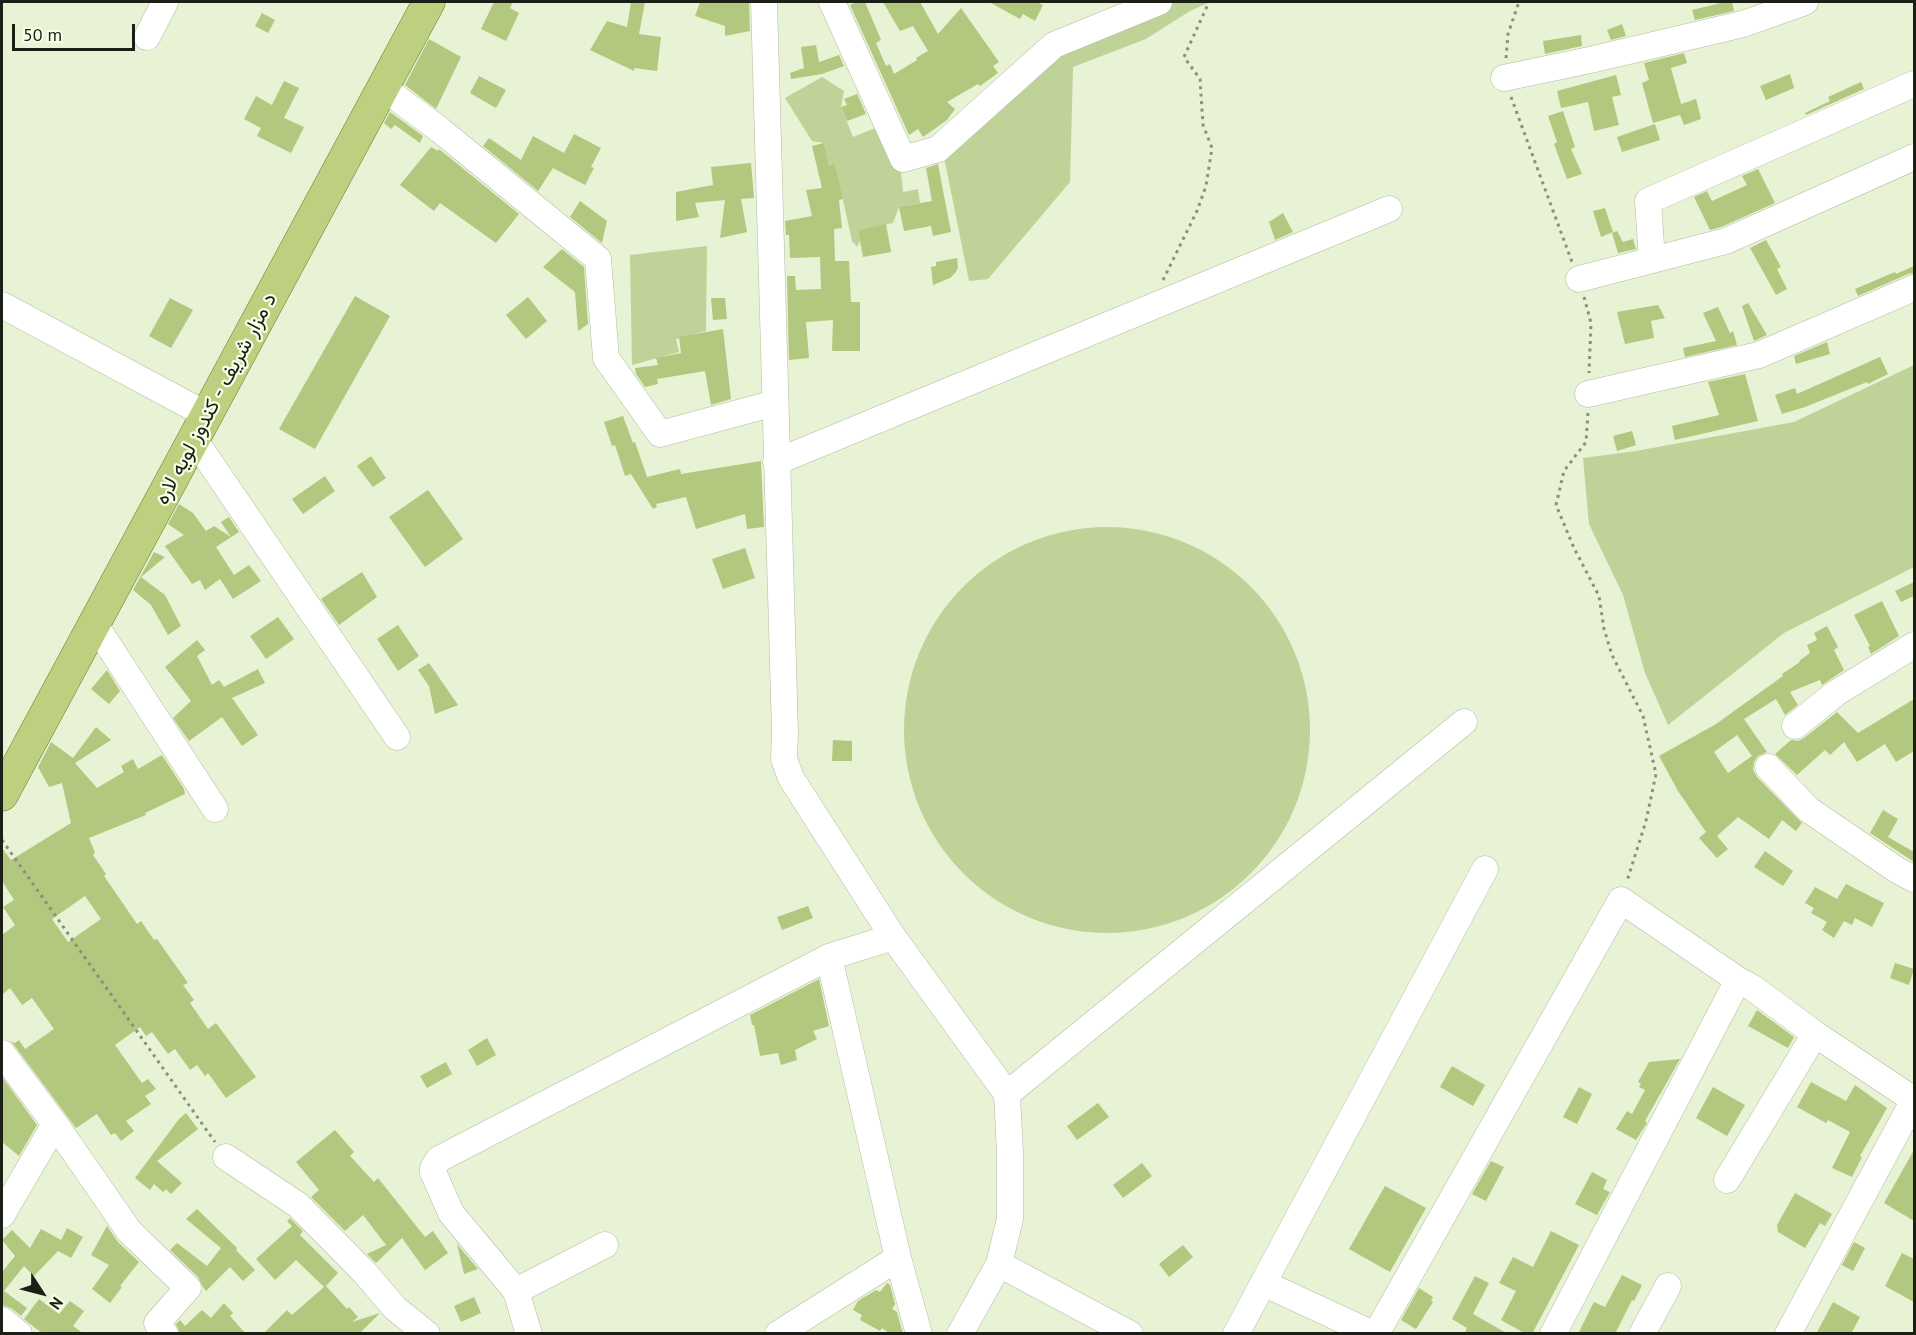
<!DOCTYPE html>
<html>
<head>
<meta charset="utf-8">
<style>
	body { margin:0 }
	#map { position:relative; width:1916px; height:1335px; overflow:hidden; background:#e8f2d5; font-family:"PT Sans",sans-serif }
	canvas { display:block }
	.frame { position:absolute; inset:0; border:3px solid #1c1f15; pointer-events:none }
	.north { position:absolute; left:12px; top:1263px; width:60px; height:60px; -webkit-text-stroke:4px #f7ffe7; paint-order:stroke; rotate:126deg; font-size:16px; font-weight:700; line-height:24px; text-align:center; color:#1c1f15 }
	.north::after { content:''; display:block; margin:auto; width:21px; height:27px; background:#1c1f15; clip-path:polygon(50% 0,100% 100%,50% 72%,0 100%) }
	.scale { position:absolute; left:12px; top:24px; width:123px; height:27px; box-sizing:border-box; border:3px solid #1c1f15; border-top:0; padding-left:8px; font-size:18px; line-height:21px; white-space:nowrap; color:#1c1f15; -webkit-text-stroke:4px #f7ffe7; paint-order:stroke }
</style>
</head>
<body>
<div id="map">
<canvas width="1916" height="1335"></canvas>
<div class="frame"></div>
<div class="north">N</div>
<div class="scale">50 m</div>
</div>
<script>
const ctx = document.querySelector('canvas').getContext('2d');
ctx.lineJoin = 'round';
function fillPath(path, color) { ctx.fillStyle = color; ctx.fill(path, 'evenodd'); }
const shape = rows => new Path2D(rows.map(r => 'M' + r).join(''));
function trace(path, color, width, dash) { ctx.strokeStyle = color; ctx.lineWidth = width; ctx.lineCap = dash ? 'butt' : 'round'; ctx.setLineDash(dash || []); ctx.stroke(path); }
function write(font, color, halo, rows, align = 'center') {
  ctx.font = font + ' "PT Sans",Vazirmatn,sans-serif'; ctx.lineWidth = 4.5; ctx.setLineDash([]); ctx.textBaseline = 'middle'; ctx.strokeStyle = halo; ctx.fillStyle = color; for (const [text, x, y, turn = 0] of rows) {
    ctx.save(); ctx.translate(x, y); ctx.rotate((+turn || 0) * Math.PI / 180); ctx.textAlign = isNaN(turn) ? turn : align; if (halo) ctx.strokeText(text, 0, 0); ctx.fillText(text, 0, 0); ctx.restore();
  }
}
fillPath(shape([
	[1134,2,1210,2,1190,11,1146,39,1073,67,1070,182,988,279,969,281,939,132],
	[822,77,844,91,841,107,853,137,878,127,900,163,903,192,918,189,920,203,899,207,893,223,858,230,860,241,857,247,852,241,835,164,829,165,824,143,812,141,785,98],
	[707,246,706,331,676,339,679,352,632,365,630,255],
	[1914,365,1914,567,1784,633,1668,725,1645,673,1623,595,1589,524,1583,458,1636,451,1794,422],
	'904 730a203 203 0 1 1 406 0a203 203 0 1 1-406 0Z'
]), '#bfd297');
fillPath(shape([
	[494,2,513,2,510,8,519,13,506,41,481,29],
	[631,2,645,2,639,34,661,37,657,71,634,68,634,71,590,50,607,21,627,27],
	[700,2,749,2,750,31,725,36,725,26,695,16],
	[857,2,865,2,881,40,876,43,886,66,890,64,894,74,917,60,916,58,928,51,913,26,900,31,883,2,920,2,938,34,961,8,999,62,993,66,998,73,980,86,978,84,947,102,955,109,947,120,923,137,918,129,909,135,850,5],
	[989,2,1037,2,1043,5,1035,21,1023,14,1020,19],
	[1725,2,1732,2,1734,11,1695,20,1692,10],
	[262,13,275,20,268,33,255,26],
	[1622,24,1626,36,1611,40,1607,30],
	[1581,35,1582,46,1545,54,1543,41],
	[429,39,461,57,436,109,405,85],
	[816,45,819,62,839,55,844,66,822,74,791,79,790,73,804,68,801,47],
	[1684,53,1687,63,1671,68,1681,104,1696,99,1701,119,1684,125,1680,115,1653,123,1642,83,1649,80,1644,63],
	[1790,74,1794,88,1766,100,1760,86],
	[1616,75,1621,95,1612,97,1619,125,1594,131,1588,102,1561,108,1557,91],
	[479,76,506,90,496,108,470,93],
	[284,81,299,88,284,118,304,127,291,153,257,136,261,128,244,119,256,96,272,105],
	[1861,82,1864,89,1806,115,1805,113,1830,101,1828,97],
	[855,89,866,114,847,121,841,107,847,105,844,99,857,94],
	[1563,111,1575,147,1571,149,1582,174,1567,179,1554,144,1557,142,1548,116],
	[390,112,423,136,420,143,395,125,391,129,384,123],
	[1655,124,1660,140,1622,152,1617,137],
	[574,134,601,148,591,167,594,168,585,185,553,168,538,191,483,146,489,138,521,160,533,136,564,153],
	[824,143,829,165,835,164,843,199,839,200,842,228,834,229,835,261,849,261,851,302,860,302,860,351,832,351,833,320,806,322,809,358,789,360,787,276,795,276,796,290,821,289,820,257,790,258,789,235,786,235,785,221,812,216,806,190,822,188,812,146],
	[431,147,438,151,439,149,519,214,496,243,440,203,434,211,400,185],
	[751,163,754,198,741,199,747,232,720,238,725,200,695,203,699,217,676,221,676,192,713,185,711,167],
	[938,164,951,232,933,236,931,226,904,231,899,207,932,201,926,168],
	[1758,169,1775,203,1721,227,1710,230,1694,197,1707,191,1712,201,1747,185,1742,176],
	[580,201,607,221,602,243,570,217],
	[1605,208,1613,232,1601,237,1593,211],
	[1283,213,1293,232,1275,240,1269,222],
	[886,224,891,252,863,257,858,230],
	[1617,231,1623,242,1633,239,1636,249,1618,253,1612,233],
	[1766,240,1781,267,1777,269,1787,289,1776,295,1750,248],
	[562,249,584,267,588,324,578,331,575,292,543,267],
	[957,258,958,268,955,273,950,278,933,285,931,267,936,266,936,262],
	[1914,266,1914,273,1908,274,1858,296,1855,289,1895,272,1896,274],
	[355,296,390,316,315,449,279,429],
	[528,297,547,321,526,339,506,315],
	[170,298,193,310,171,348,149,336],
	[711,298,725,298,727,319,713,320],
	[1748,303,1767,335,1754,341,1742,306],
	[1658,305,1665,318,1651,321,1654,338,1625,344,1617,312],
	[1718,307,1730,333,1733,331,1737,345,1685,357,1683,348,1716,341,1703,313],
	[723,329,731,399,711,405,705,371,657,379,658,384,645,387,636,374,635,368,658,365,656,358,681,353,679,337],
	[1827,342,1830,354,1796,364,1794,356],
	[1880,357,1888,374,1868,384,1867,382,1805,407,1782,414,1775,395,1795,388,1797,394],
	[1745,374,1758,421,1675,440,1672,426,1719,415,1708,382],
	[623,416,633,443,635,442,647,477,680,469,681,474,761,461,764,527,747,529,745,514,696,529,686,497,656,504,657,507,653,509,631,474,625,476,615,445,612,446,604,422],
	[1632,431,1636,445,1617,451,1613,436],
	[371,456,386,478,373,487,357,466],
	[325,476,335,491,303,514,292,499],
	[428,490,463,539,425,567,389,517],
	[179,504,193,513,206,531,214,526,231,537,221,522,229,517,239,532,216,547,234,575,249,565,261,581,233,599,220,579,205,590,200,580,192,584,165,546,184,535,168,524],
	[745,548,755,578,723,589,712,559],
	[154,552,165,557,141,577,165,595,181,626,168,635,151,605,133,590],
	[362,572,377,597,339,625,321,599],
	[1914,582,1914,596,1901,602,1895,591],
	[1882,601,1899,636,1871,654,1868,647,1870,646,1854,615],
	[278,617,294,639,266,659,250,636],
	[398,625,419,656,398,671,377,639],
	[1827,626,1838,647,1834,650,1844,670,1822,685,1820,680,1790,692,1798,705,1785,715,1776,699,1744,719,1767,752,1758,756,1754,762,1753,770,1757,777,1802,823,1796,831,1782,820,1769,839,1738,817,1717,836,1728,849,1717,858,1699,838,1706,832,1678,791,1659,756,1716,724,1783,676,1782,674,1800,662,1799,661,1810,653,1807,645,1817,640,1814,633],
	[1737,735,1752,756,1728,773,1714,752],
	[197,640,205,650,197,656,212,685,219,680,224,687,258,669,265,683,232,698,258,735,242,746,222,717,189,741,173,718,191,701,165,667],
	[429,663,458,705,435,714,429,686,418,670],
	[107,670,120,691,109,704,91,689],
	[1914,699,1914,751,1896,762,1885,744,1857,762,1844,742,1830,755,1825,750,1797,775,1775,754,1791,740,1798,741,1804,738,1837,712,1858,733],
	[96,727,111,740,75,763,97,788,124,772,121,766,133,759,138,769,162,755,184,789,185,794,145,813,146,815,89,838,95,853,93,855,106,874,104,876,137,924,141,921,154,940,157,939,188,983,183,985,194,1000,190,1003,208,1029,216,1023,256,1077,226,1098,208,1073,205,1076,197,1065,190,1070,175,1049,168,1054,152,1032,146,1036,140,1027,115,1045,142,1083,148,1079,156,1089,145,1096,151,1104,126,1121,134,1131,121,1141,115,1133,111,1135,97,1114,76,1128,11,1041,15,1043,19,1040,25,1049,54,1029,32,998,22,1005,10,988,2,995,2,935,15,925,3,907,14,900,2,881,2,848,11,860,71,823,62,783,49,787,38,767,51,742,73,758],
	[85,896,101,919,68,942,52,919],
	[833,740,852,741,852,761,832,761],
	[1883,810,1898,819,1888,837,1914,852,1914,862,1870,833],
	[1765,851,1793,871,1783,886,1754,867],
	[1846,884,1884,903,1872,927,1855,918,1852,925,1844,921,1834,938,1822,930,1827,922,1811,913,1814,908,1805,903,1815,887,1837,899],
	[808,906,813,918,782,930,777,917],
	[1895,963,1914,969,1909,985,1890,978],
	[819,979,829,1026,813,1031,817,1039,795,1050,797,1060,781,1065,778,1053,760,1056,754,1025,752,1025,750,1015],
	[1757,1010,1794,1037,1788,1048,1748,1026],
	[487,1038,496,1055,477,1066,468,1050],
	[1680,1059,1645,1121,1647,1123,1636,1140,1616,1129,1627,1111,1632,1114,1645,1090,1639,1087,1641,1084,1638,1082,1649,1062],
	[446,1062,452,1074,427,1088,420,1076],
	[1452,1066,1485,1085,1473,1106,1440,1087],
	[2,1077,37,1125,19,1156,2,1142],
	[1811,1082,1846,1101,1855,1085,1887,1108,1860,1156,1862,1157,1852,1177,1832,1168,1850,1132,1828,1120,1826,1123,1797,1107],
	[1579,1087,1592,1094,1577,1124,1563,1117],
	[1713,1087,1745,1105,1727,1136,1696,1118],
	[1098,1103,1109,1117,1077,1140,1067,1126],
	[186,1113,198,1129,157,1161,182,1183,171,1194,166,1189,163,1192,154,1184,150,1190,135,1178,179,1119],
	[335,1130,354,1152,350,1156,374,1182,378,1178,425,1237,433,1231,448,1253,425,1270,402,1238,376,1263,367,1254,386,1245,363,1215,345,1231,311,1197,319,1190,296,1162],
	[1914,1150,1914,1221,1884,1203],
	[1491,1161,1504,1167,1486,1201,1472,1194],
	[1142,1163,1152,1176,1123,1198,1113,1185],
	[1592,1172,1607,1180,1603,1189,1610,1192,1597,1215,1575,1204],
	[1385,1186,1426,1208,1390,1272,1349,1249],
	[1795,1193,1832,1214,1825,1226,1820,1223,1805,1248,1778,1232,1777,1225],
	[197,1209,237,1248,236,1250,255,1270,243,1281,230,1267,206,1291,203,1287,198,1277,170,1250,177,1243,207,1266,221,1248,186,1219],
	[290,1218,303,1231,300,1235,338,1273,326,1286,347,1309,349,1307,358,1317,352,1322,380,1313,359,1334,263,1334,287,1310,292,1315,324,1287,296,1260,275,1280,256,1259,292,1226,287,1221],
	[107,1226,118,1242,139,1262,120,1286,122,1287,110,1303,92,1289,109,1265,91,1255],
	[67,1228,83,1237,71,1258,58,1251,34,1276,24,1266,4,1291,27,1308,21,1316,11,1308,2,1305,2,1272,15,1256,2,1240,12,1230,30,1248,41,1229,61,1240],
	[1551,1231,1579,1245,1532,1334,1526,1334,1501,1320,1516,1291,1499,1283,1513,1257,1533,1267],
	[1854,1242,1865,1248,1853,1271,1842,1265],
	[457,1244,478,1269,464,1274],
	[1183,1245,1193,1257,1169,1277,1159,1264],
	[1902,1253,1914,1259,1914,1302,1885,1286],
	[1622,1275,1642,1285,1634,1301,1632,1300,1615,1334,1578,1334,1594,1302,1605,1307],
	[1475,1276,1489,1283,1473,1314,1508,1334,1464,1334,1467,1328,1452,1319],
	[887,1283,890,1285,895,1304,892,1309,897,1312,903,1334,890,1334,882,1328,880,1331,860,1320,862,1315,853,1310,858,1301,876,1290,880,1292],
	[1419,1288,1433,1297,1431,1300,1433,1302,1416,1329,1401,1320],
	[474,1297,481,1313,461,1322,454,1306],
	[39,1299,59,1314,70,1301,84,1311,73,1326,84,1334,43,1334,30,1324,24,1319],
	[1833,1302,1860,1317,1851,1334,1816,1334],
	[224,1303,233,1313,230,1316,246,1334,180,1334,176,1324,180,1320,185,1326,202,1310,211,1318]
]), '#b1c87e');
const minor = shape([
	[764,2,785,733,784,759,791,778,893,937,1007,1094,1010,1153,1010,1219,999,1264,960,1334],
	[832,2,903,159,938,149,1054,45,1159,2],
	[147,37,165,2],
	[1504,78,1590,60,1743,24,1805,2],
	[382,87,440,130,598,259,606,358,660,434,775,403],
	[1652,260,1648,201,1914,84],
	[1579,279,1726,241,1914,157],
	[2,305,207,415],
	[1588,394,1759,355,1914,288],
	[194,439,397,737],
	[776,462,1389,209],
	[94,623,215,809],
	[1795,726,1836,693,1914,645],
	[1768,767,1809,810,1897,870,1914,879],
	[829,957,898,1258,919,1334],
	[2,1053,55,1124,129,1231,188,1288,157,1323,165,1334],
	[1007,1094,1464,722],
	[226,1157,298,1205,365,1273,395,1308,427,1334],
	[1727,1180,1815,1034],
	[2,1215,55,1124],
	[999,1264,1130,1334],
	[1263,1283,1373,1334],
	[516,1291,605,1245],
	[2,1320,19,1334],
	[529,1334,516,1291,451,1213,433,1172,433,1168,439,1159,829,957,893,937],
	[778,1334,898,1258],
	[1236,1334,1485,869],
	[1376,1334,1621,900,1738,980,1753,988,1815,1034,1914,1100],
	[1553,1334,1738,980],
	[1642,1334,1668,1286],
	[1788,1334,1908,1111,1914,1107]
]);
const major = shape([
	[2,795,429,2]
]);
trace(minor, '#b3bca1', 27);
trace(major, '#677d22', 33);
trace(shape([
	[1506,58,1508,34,1519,2],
	[1511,97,1572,262],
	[1163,280,1197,211,1206,186,1212,148,1203,125,1200,79,1184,57,1209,2],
	[1584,297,1591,323,1589,373],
	[1588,413,1586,442,1564,471,1556,505,1574,548,1599,596,1604,629,1612,655,1643,716,1656,774,1646,821,1627,881],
	[2,840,215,1142]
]), '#89907c', 3, [3, 4.5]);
trace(minor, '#fff', 26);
trace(major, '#bcd07f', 32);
write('21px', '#1c1f15', '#f7ffe7', [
	["د مزار شریف - کندوز لویه لاره",216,399,-62]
]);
</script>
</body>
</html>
